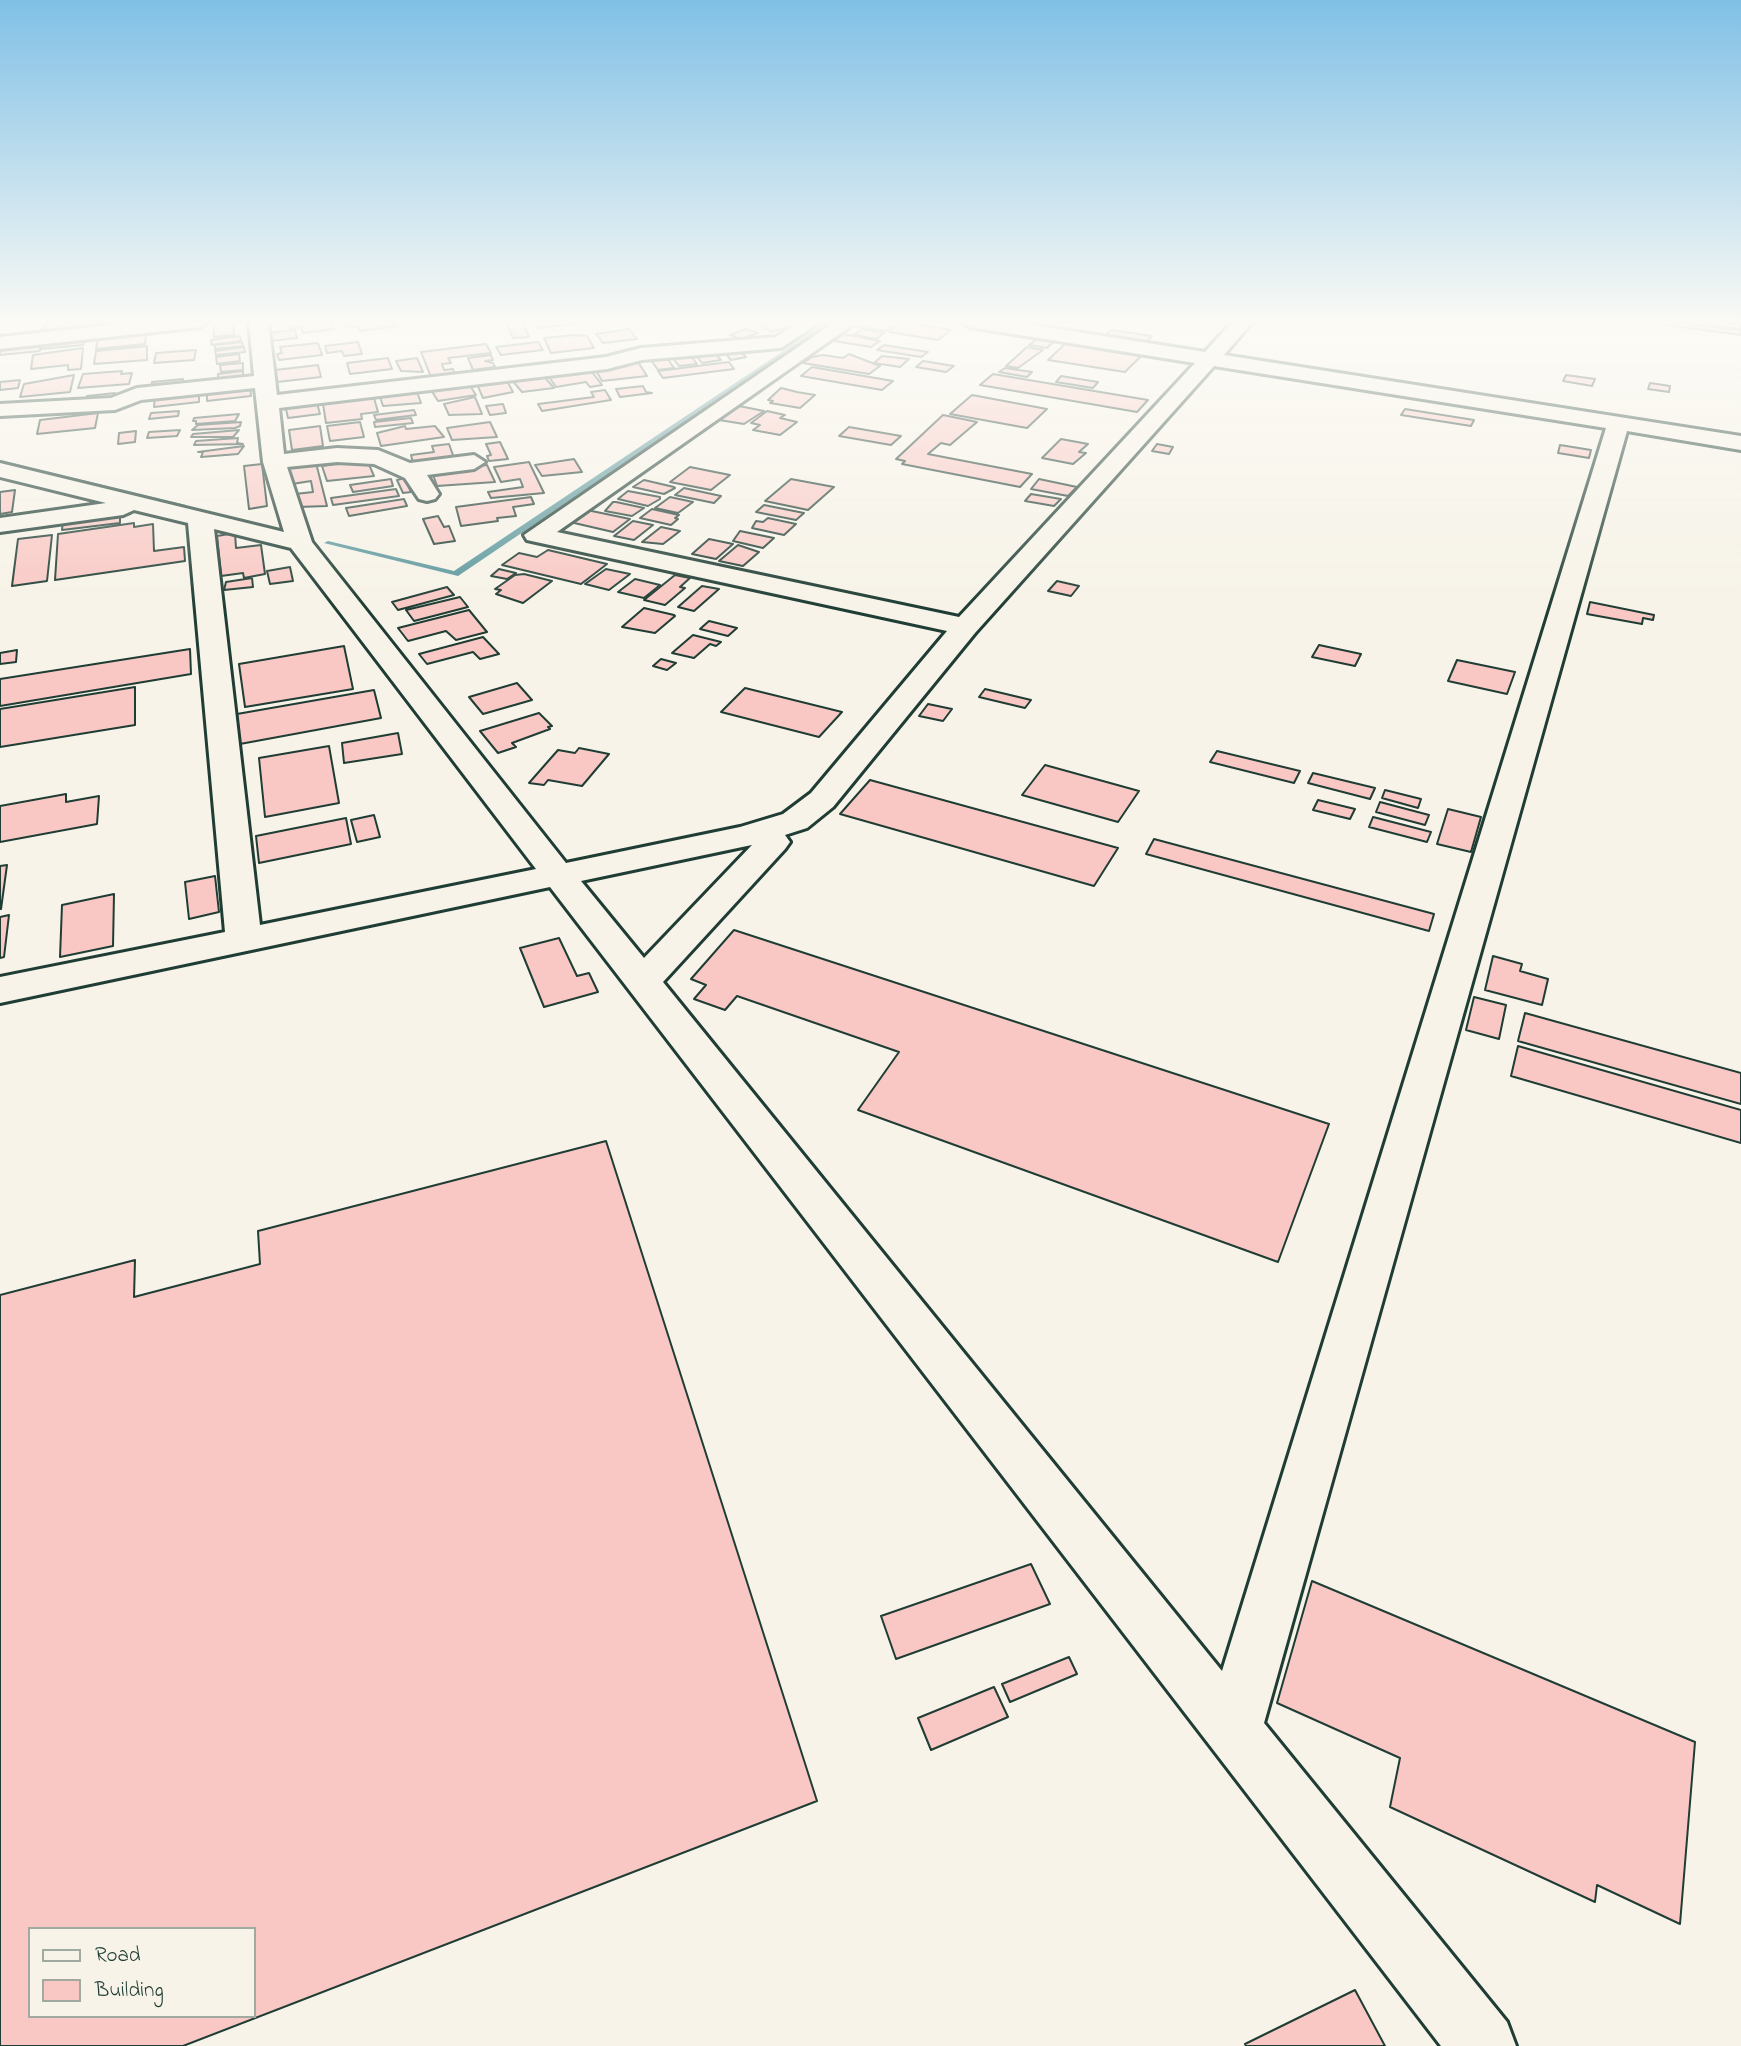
<!DOCTYPE html>
<html>
<head>
<meta charset="utf-8">
<style>
	body { margin:0 }
	#map { position:relative; width:1741px; height:2046px; overflow:hidden; background:#f7f3e8; font-family:"Indie Flower",sans-serif }
	canvas { display:block }
	.legend { position:absolute; left:28px; top:1927px; width:228px; height:91px; box-sizing:border-box; background:#f7f3e8; border:2px solid #a1aaa0; margin:0; padding:9px 12px; list-style:none; font-size:21px; color:#1f3d34 }
	.legend li { display:flex; align-items:center; gap:14px; height:35px }
	.legend b { width:35px; border:2px solid #a1aaa0 }
</style>
</head>
<body>
<div id="map">
<canvas width="1741" height="2046"></canvas>
<ul class="legend">
<li><b style="height:9px;background:#f7f3e8"></b>Road</li>
<li><b style="height:19px;background:#f9c8c4"></b>Building</li>
</ul>
</div>
<script>
const ctx = document.querySelector('canvas').getContext('2d');
ctx.lineJoin = 'round';
const shape = rows => new Path2D(rows.map(r => 'M' + r).join(''));
function fillPath(path, color) { ctx.fillStyle = color; ctx.fill(path, 'evenodd'); }
function trace(path, color, width, dash) { ctx.strokeStyle = color; ctx.lineWidth = width; ctx.lineCap = dash ? 'butt' : 'round'; ctx.setLineDash(dash || []); ctx.stroke(path); }
fillPath(shape([
	[828,321,835,321,458,576,324,543,328,541,454,571,828,321],
	[0,460,186,505,187,507,183,509,0,464,0,460]
]), '#5c979d');
const building = shape([
	[67,321,66,329,41,331,49,322,67,321],
	[233,321,234,335,214,337,213,323,233,321],
	[287,321,331,321,334,329,303,333,301,327,290,329,287,321],
	[344,321,394,321,397,326,360,331,358,326,347,327,344,321],
	[534,321,574,321,576,324,537,328,534,321],
	[787,321,794,326,771,332,760,325,787,321],
	[859,321,899,321,886,331,853,326,859,321],
	[1659,321,1741,330,1741,335,1659,324,1659,321],
	[1680,321,1741,324,1741,329,1680,321],
	[523,322,529,337,513,338,507,324,523,322],
	[902,322,951,330,938,340,889,332,902,322],
	[629,329,637,339,603,343,596,334,629,329],
	[746,329,758,333,741,339,730,335,746,329],
	[862,329,884,333,876,339,854,335,862,329],
	[295,330,297,338,271,341,269,333,295,330],
	[1111,330,1152,336,1144,344,1103,338,1111,330],
	[146,333,145,344,96,349,98,337,146,333],
	[843,334,880,341,871,347,834,341,843,334],
	[574,335,587,336,594,348,551,353,544,338,574,335],
	[240,336,241,341,212,345,211,340,240,336],
	[84,337,83,345,41,349,43,341,84,337],
	[1037,339,1054,341,1047,348,1029,345,1037,339],
	[41,341,40,351,0,355,0,344,41,341],
	[242,342,243,346,215,349,215,345,242,342],
	[358,342,362,354,344,356,342,351,327,353,325,346,358,342],
	[538,342,543,350,501,355,496,347,538,342],
	[318,343,322,355,279,360,277,354,282,353,280,347,318,343],
	[1066,343,1142,355,1125,372,1048,360,1066,343],
	[486,344,491,353,448,358,451,363,442,364,444,370,453,369,455,374,431,377,421,352,486,344],
	[884,345,928,352,921,357,877,350,884,345],
	[147,346,147,360,94,364,96,351,147,346],
	[244,347,245,352,216,355,215,351,244,347],
	[1027,347,1043,350,1018,368,1006,366,1027,347],
	[83,348,81,369,68,370,68,365,31,369,33,355,83,348],
	[196,350,194,360,154,363,156,353,196,350],
	[739,350,746,357,731,360,724,352,739,350],
	[713,351,721,360,702,363,694,353,713,351],
	[689,353,697,364,679,366,671,356,689,353],
	[239,354,240,361,217,364,216,357,239,354],
	[664,354,674,368,658,370,648,356,664,354],
	[849,354,880,366,869,374,803,363,812,357,823,355,843,358,849,354],
	[491,355,493,360,485,361,493,363,495,367,473,370,468,358,491,355],
	[882,356,909,359,900,367,874,363,882,356],
	[388,358,392,369,350,374,347,363,388,358],
	[417,358,423,372,401,371,396,361,417,358],
	[923,361,954,366,946,372,916,367,923,361],
	[638,362,647,376,602,381,594,367,638,362],
	[729,362,734,369,663,378,658,371,729,362],
	[243,363,243,370,221,372,220,365,243,363],
	[318,365,321,377,277,382,275,370,318,365],
	[812,367,893,381,882,390,801,376,812,367],
	[589,368,602,385,590,387,586,382,556,387,547,374,589,368],
	[1005,368,1032,372,1027,377,999,372,1005,368],
	[122,371,121,374,132,373,129,384,78,388,83,374,122,371],
	[243,371,243,378,218,381,218,374,243,371],
	[542,374,554,388,522,392,511,379,542,374],
	[993,374,1148,400,1137,412,980,385,993,374],
	[74,375,70,392,20,397,24,384,74,375],
	[1566,375,1595,379,1592,386,1563,381,1566,375],
	[1061,376,1098,382,1093,388,1056,382,1061,376],
	[183,379,182,385,152,389,152,382,183,379],
	[506,379,513,392,483,398,476,382,506,379],
	[20,380,18,388,0,390,0,382,20,380],
	[1650,383,1670,386,1669,392,1648,389,1650,383],
	[250,384,251,396,207,401,207,389,250,384],
	[469,384,476,395,438,401,431,390,469,384],
	[643,386,646,392,652,393,620,397,616,389,643,386],
	[781,388,797,392,815,395,800,408,770,403,773,401,768,400,781,388],
	[199,390,199,402,154,407,155,395,199,390],
	[605,390,611,400,542,411,538,404,594,397,591,392,605,390],
	[417,392,421,403,383,406,380,397,417,392],
	[115,393,113,399,84,402,87,396,115,393],
	[972,395,1047,409,1027,428,950,414,972,395],
	[475,397,482,414,449,415,444,404,475,397],
	[374,398,378,412,361,414,362,419,326,423,323,404,374,398],
	[317,403,320,414,288,418,286,409,317,403],
	[503,404,506,413,490,415,486,406,503,404],
	[739,406,764,411,744,424,719,420,739,406],
	[1405,409,1474,420,1471,426,1401,415,1405,409],
	[414,410,416,415,376,420,374,415,414,410],
	[179,411,178,416,149,419,151,413,179,411],
	[767,411,785,415,780,418,797,422,780,435,753,430,760,425,751,423,767,411],
	[98,413,95,428,37,434,40,420,98,413],
	[239,414,235,421,196,424,196,421,193,421,194,418,239,414],
	[943,415,977,422,950,445,941,443,928,454,1032,474,1020,487,902,464,905,461,896,459,943,415],
	[411,418,413,423,375,427,374,422,411,418],
	[241,422,240,426,235,428,192,430,198,425,241,422],
	[360,422,364,437,330,441,327,426,360,422],
	[490,422,497,437,452,440,447,428,490,422],
	[320,426,323,446,292,450,289,430,320,426],
	[405,426,406,429,435,426,444,437,381,446,377,433,405,426],
	[849,427,901,436,891,445,839,436,849,427],
	[180,430,177,436,147,438,149,432,180,430],
	[239,430,233,437,191,437,193,434,239,430],
	[136,431,135,442,118,444,119,433,136,431],
	[238,438,237,443,243,444,194,445,196,441,238,438],
	[1061,439,1088,444,1079,452,1086,453,1073,464,1042,458,1061,439],
	[500,442,508,459,489,461,487,456,491,455,486,444,500,442],
	[449,444,454,458,413,463,411,455,434,452,432,446,449,444],
	[1157,444,1173,447,1169,454,1152,451,1157,444],
	[1560,445,1591,450,1589,458,1558,453,1560,445],
	[244,446,238,454,201,457,203,452,198,452,244,446],
	[574,459,582,472,542,476,535,465,574,459],
	[367,460,374,476,327,481,322,466,367,460],
	[529,462,544,493,491,498,488,492,523,487,520,479,501,482,494,467,529,462],
	[316,463,327,506,298,507,295,494,313,492,311,481,292,484,288,467,316,463],
	[262,464,267,506,249,509,244,466,262,464],
	[487,465,495,482,437,486,432,472,487,465],
	[690,467,730,475,711,490,670,482,690,467],
	[405,478,411,492,403,493,397,480,405,478],
	[391,479,393,486,353,492,350,485,391,479],
	[791,479,834,487,808,510,765,501,791,479],
	[1039,479,1077,487,1068,496,1031,489,1039,479],
	[644,480,674,487,675,488,664,494,633,487,644,480],
	[684,488,721,496,714,503,675,495,684,488],
	[396,489,399,496,333,505,331,498,396,489],
	[15,490,12,512,0,514,0,492,15,490],
	[628,491,660,497,660,499,648,506,618,499,628,491],
	[1031,494,1061,499,1054,506,1025,501,1031,494],
	[531,497,534,504,513,507,516,516,497,518,498,521,461,526,456,507,531,497],
	[670,497,693,502,678,513,655,508,670,497],
	[404,499,407,506,349,516,346,508,404,499],
	[613,502,616,502,644,508,632,516,605,511,613,502],
	[764,505,804,513,796,520,756,512,764,505],
	[652,509,679,515,675,518,678,519,671,525,640,518,652,509],
	[587,510,630,519,613,532,570,522,587,510],
	[130,511,130,514,120,516,120,523,62,530,63,520,130,511],
	[438,516,444,527,449,526,455,541,434,544,423,519,438,516],
	[768,518,796,524,784,535,752,528,756,521,763,522,768,518],
	[633,521,653,525,634,540,614,536,633,521],
	[134,523,134,527,153,524,154,551,184,547,185,561,55,580,58,534,134,523],
	[661,527,680,531,663,544,642,542,661,527],
	[740,531,774,538,763,548,733,541,740,531],
	[235,533,236,548,261,545,265,574,244,578,243,573,221,576,217,536,235,533],
	[52,535,47,581,12,586,18,539,52,535],
	[709,539,733,544,716,559,692,554,709,539],
	[738,545,759,552,743,566,719,561,738,545],
	[548,550,607,564,581,584,502,565,519,553,537,557,548,550],
	[290,567,293,581,270,584,267,571,290,567],
	[499,569,516,573,507,579,491,576,499,569],
	[606,569,630,574,609,590,585,584,606,569],
	[524,574,552,581,523,603,496,594,501,590,495,589,515,575,524,574],
	[675,575,690,578,680,587,685,588,665,605,644,600,675,575],
	[252,578,253,587,224,590,226,582,252,578],
	[635,579,660,585,644,598,618,592,635,579],
	[1057,581,1079,586,1071,596,1048,591,1057,581],
	[702,586,719,589,694,611,678,607,702,586],
	[447,587,454,595,398,610,392,602,447,587],
	[460,597,468,607,414,621,406,610,460,597],
	[1590,602,1654,615,1653,620,1643,618,1642,624,1587,614,1590,602],
	[644,608,674,615,675,616,655,633,622,627,644,608],
	[469,610,487,632,456,640,446,631,408,641,398,628,469,610],
	[709,621,737,628,728,636,700,629,709,621],
	[693,635,721,642,716,646,710,644,694,658,672,653,693,635],
	[483,637,499,654,480,659,473,652,427,664,419,654,483,637],
	[1319,645,1361,654,1355,666,1312,657,1319,645],
	[344,646,353,689,245,707,239,664,344,646],
	[190,649,191,674,0,706,0,679,190,649],
	[17,650,16,662,0,664,0,653,17,650],
	[661,659,676,663,667,670,653,666,661,659],
	[1457,660,1515,672,1507,694,1448,681,1457,660],
	[517,683,532,700,483,714,469,697,517,683],
	[135,687,135,725,0,747,0,709,135,687],
	[745,688,842,712,819,737,721,712,745,688],
	[985,689,1031,700,1025,708,979,697,985,689],
	[374,690,381,718,240,744,237,714,374,690],
	[928,704,952,709,943,721,919,716,928,704],
	[539,713,552,726,548,727,550,729,512,743,516,747,498,753,480,731,539,713],
	[398,733,402,754,344,763,342,743,398,733],
	[329,746,339,803,265,817,259,758,329,746],
	[579,748,609,754,582,786,548,780,544,785,529,783,558,750,575,753,579,748],
	[1217,751,1300,771,1294,783,1210,762,1217,751],
	[1045,765,1139,791,1118,822,1022,795,1045,765],
	[1313,773,1375,788,1370,799,1308,783,1313,773],
	[870,780,1118,848,1094,886,840,814,870,780],
	[1385,790,1421,799,1418,808,1382,798,1385,790],
	[66,794,66,802,99,796,97,824,0,842,0,806,66,794],
	[1318,800,1355,809,1350,819,1313,810,1318,800],
	[1380,802,1429,815,1425,825,1376,812,1380,802],
	[1448,809,1481,817,1471,852,1437,844,1448,809],
	[374,815,380,837,357,842,351,820,374,815],
	[1373,817,1431,832,1427,842,1369,827,1373,817],
	[346,818,351,844,259,863,256,836,346,818],
	[1154,839,1434,914,1429,931,1146,854,1154,839],
	[7,865,1,909,0,909,0,866,7,865],
	[215,876,219,912,189,919,185,882,215,876],
	[114,894,113,946,60,957,62,905,114,894],
	[9,915,4,957,0,958,0,917,9,915],
	[734,930,1329,1124,1278,1262,858,1110,899,1052,737,996,725,1010,694,999,706,985,691,979,734,930],
	[559,938,577,976,589,973,598,992,544,1007,520,948,559,938],
	[1493,956,1522,964,1520,971,1548,979,1542,1005,1485,990,1493,956],
	[1474,997,1506,1005,1499,1039,1466,1030,1474,997],
	[1525,1013,1741,1073,1741,1104,1518,1041,1525,1013],
	[1518,1046,1741,1110,1741,1143,1511,1076,1518,1046],
	[606,1141,817,1801,183,2046,0,2046,0,1295,135,1260,134,1297,260,1264,258,1231,606,1141],
	[30,1929,254,1929,254,2016,30,2016,30,1929],
	[1031,1564,1050,1604,896,1659,881,1616,1031,1564],
	[1312,1581,1695,1742,1680,1924,1597,1885,1595,1902,1390,1807,1400,1758,1277,1703,1312,1581],
	[1069,1657,1077,1674,1010,1702,1002,1684,1069,1657],
	[994,1687,1008,1717,931,1750,918,1718,994,1687],
	[1355,1990,1385,2046,1246,2046,1245,2044,1355,1990]
]);
fillPath(building, '#f9c8c4');
trace(building, '#1f3d34', 2);
const minor = shape([
	[146,321,209,321,200,327,0,349,0,337,146,321],
	[249,321,268,321,277,395,606,357,641,348,776,337,800,321,822,321,781,348,642,360,607,369,279,408,284,454,337,448,378,450,410,463,474,455,485,462,474,469,427,475,439,494,435,499,427,501,419,499,405,478,374,464,337,462,287,467,312,542,566,863,740,827,783,814,811,793,947,631,536,542,527,540,524,535,836,321,858,321,557,532,959,617,1195,363,970,327,961,321,1008,321,1205,352,1233,321,1253,321,1224,355,1741,436,1741,450,1627,431,1264,1723,1507,2022,1516,2046,1441,2046,550,887,0,1003,0,977,225,932,188,523,134,510,123,515,0,532,0,518,106,503,0,477,0,463,284,532,263,462,255,388,141,400,115,410,0,416,0,404,111,398,137,388,254,376,249,321],
	[1214,366,1606,428,1222,1671,663,982,785,849,790,842,785,835,807,828,833,807,975,633,1214,366],
	[214,529,291,548,536,869,260,925,214,529],
	[752,845,644,958,581,881,747,846,752,845]
]);
trace(minor, '#1f3d34', 6);
fillPath(minor, '#f7f3e8');
const sky = ctx.createLinearGradient(0, 0, 0, 608);
sky.addColorStop(0, '#80c0e6');
sky.addColorStop(0.53, '#fbfaf5');
sky.addColorStop(1, '#fbfaf500');
ctx.fillStyle = sky;
ctx.fillRect(0, 0, 1741, 608);
</script>
</body>
</html>
